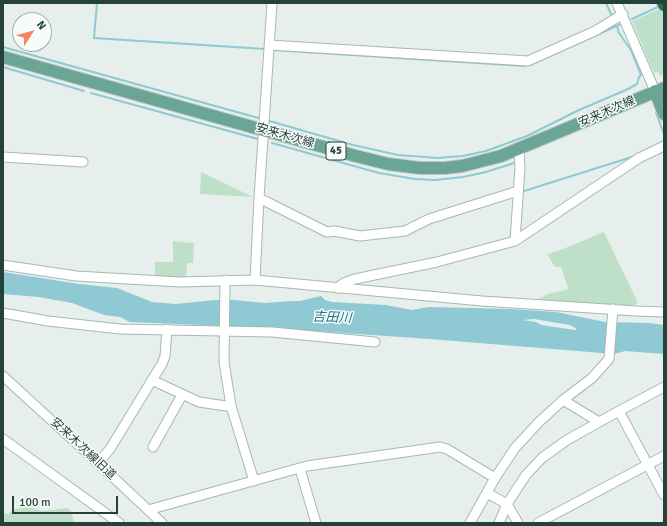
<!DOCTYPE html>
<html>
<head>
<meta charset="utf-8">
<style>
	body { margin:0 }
	#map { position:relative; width:667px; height:526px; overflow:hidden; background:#e6efeb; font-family:Signika,sans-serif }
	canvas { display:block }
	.frame { position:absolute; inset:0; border:4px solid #24423a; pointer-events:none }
	.north { position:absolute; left:12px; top:12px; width:40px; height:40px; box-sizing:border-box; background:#f7fbf9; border:1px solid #a3b1ad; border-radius:50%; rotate:54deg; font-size:11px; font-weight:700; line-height:16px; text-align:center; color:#24423a }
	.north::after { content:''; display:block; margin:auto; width:14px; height:18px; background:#f4845f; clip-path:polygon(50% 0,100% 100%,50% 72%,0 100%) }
	.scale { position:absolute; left:12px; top:496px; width:106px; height:18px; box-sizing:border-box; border:2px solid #24423a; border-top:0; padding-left:5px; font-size:12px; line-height:14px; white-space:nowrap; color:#24423a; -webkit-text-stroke:3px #f7fbf9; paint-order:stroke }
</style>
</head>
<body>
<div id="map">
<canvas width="667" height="526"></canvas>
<div class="frame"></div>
<div class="north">N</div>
<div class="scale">100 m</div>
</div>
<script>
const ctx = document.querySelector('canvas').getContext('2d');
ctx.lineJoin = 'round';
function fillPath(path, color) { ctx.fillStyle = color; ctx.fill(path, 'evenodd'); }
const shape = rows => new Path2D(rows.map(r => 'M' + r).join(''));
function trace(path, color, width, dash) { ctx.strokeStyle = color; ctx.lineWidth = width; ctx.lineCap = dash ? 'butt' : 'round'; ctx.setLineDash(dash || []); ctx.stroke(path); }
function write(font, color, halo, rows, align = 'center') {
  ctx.font = font + ' Signika,"Noto Sans JP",sans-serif'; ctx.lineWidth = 3; ctx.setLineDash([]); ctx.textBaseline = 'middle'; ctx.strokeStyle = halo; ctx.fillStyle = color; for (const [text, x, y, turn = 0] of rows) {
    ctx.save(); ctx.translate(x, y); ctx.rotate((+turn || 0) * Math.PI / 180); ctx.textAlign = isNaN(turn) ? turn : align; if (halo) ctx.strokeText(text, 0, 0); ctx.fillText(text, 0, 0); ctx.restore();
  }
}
fillPath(shape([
	[664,7,664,74,660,76,658,72,654,73,632,21],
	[201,172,205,174,253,197,200,194],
	[604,232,638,303,632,306,613,304,586,304,538,301,538,299,548,294,566,290,568,288,561,267,555,267,548,256,548,254,563,249],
	[173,241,194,243,193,263,187,263,186,279,155,277,155,262,173,262],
	[24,507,33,508,42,511,67,508,71,511,74,523,3,523,3,513,8,514,13,510]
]), '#bfe0c8');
fillPath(shape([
	[3,272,79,284,117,288,152,302,176,304,215,300,234,300,265,303,291,301,300,301,321,296,325,300,332,302,386,305,412,310,429,307,510,309,556,312,605,322,649,323,664,325,664,354,625,351,614,354,430,339,271,328,130,322,120,317,104,315,72,303,39,297,3,294],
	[534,319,570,325,577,329,575,330,541,325,536,322,523,320]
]), '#8ec9d4');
trace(shape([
	[97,3,94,38,265,49],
	[606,3,611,14],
	[632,19,660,6],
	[3,47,262,119],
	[273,50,525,66],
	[530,65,623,23],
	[3,67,84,91],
	[91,93,258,139],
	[656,113,664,134],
	[266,120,353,145,398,155,438,158,463,156,486,151,527,136,579,110,626,90,637,84,639,77,641,75,631,50,619,33,617,26],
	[272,143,379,173,415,179,435,180,463,177,486,172,514,163],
	[521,192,635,156],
	[662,523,664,522]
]), '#8ec9d4', 2);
const minor = shape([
	[617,3,655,91],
	[270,45,528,61,595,31,623,14],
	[3,157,83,162],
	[259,198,327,232,334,231,360,236,405,231,429,219,518,191],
	[515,241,520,168,519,149],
	[3,265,76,276,180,282,255,280,482,301,637,311,664,312],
	[255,280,259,198,272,3],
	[337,288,344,283,355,279,437,262,515,241,639,158,664,146],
	[3,313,48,321,120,329,272,332,375,342],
	[3,376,98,463,162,523],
	[152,380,162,364,165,356,167,329],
	[563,400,599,422],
	[231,406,254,481],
	[619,411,664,387],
	[3,439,119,523],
	[153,447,182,395],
	[98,463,110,449,152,380,199,402,226,406,231,406,224,362,225,280],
	[300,469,316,523],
	[487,493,507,504,518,523],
	[148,510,307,466,440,447,447,449,495,478],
	[470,523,495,478,515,448,539,422,563,400,592,378,609,359,613,309],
	[499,523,507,504,526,475,542,458,567,440,619,411,664,495],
	[538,523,664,456]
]);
const major = shape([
	[3,57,352,155,388,164,420,168,445,168,462,166,501,156,664,88],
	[655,91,664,114]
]);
const highway = shape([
	[663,3,664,5]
]);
trace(minor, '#a8b8b2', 11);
trace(major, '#c2cac8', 14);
trace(highway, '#c2cac8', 14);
trace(minor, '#fff', 9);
trace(major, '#6aa596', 12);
trace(highway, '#2f6f62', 12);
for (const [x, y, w] of [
	[336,151,20]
]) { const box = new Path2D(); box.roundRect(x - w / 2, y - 9, w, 18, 3); ctx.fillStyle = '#f7fbf9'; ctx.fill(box); trace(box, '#24423a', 1); }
write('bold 11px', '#24423a', null, [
	["45",336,151]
]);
write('12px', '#24423a', '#f7fbf9', [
	["安来木次線",607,112,-23],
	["安来木次線",285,136,16],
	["安来木次線旧道",83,449,43]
]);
write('italic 13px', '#1c6f80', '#f7fbf9', [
	["吉田川",332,318,3]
]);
</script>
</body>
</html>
